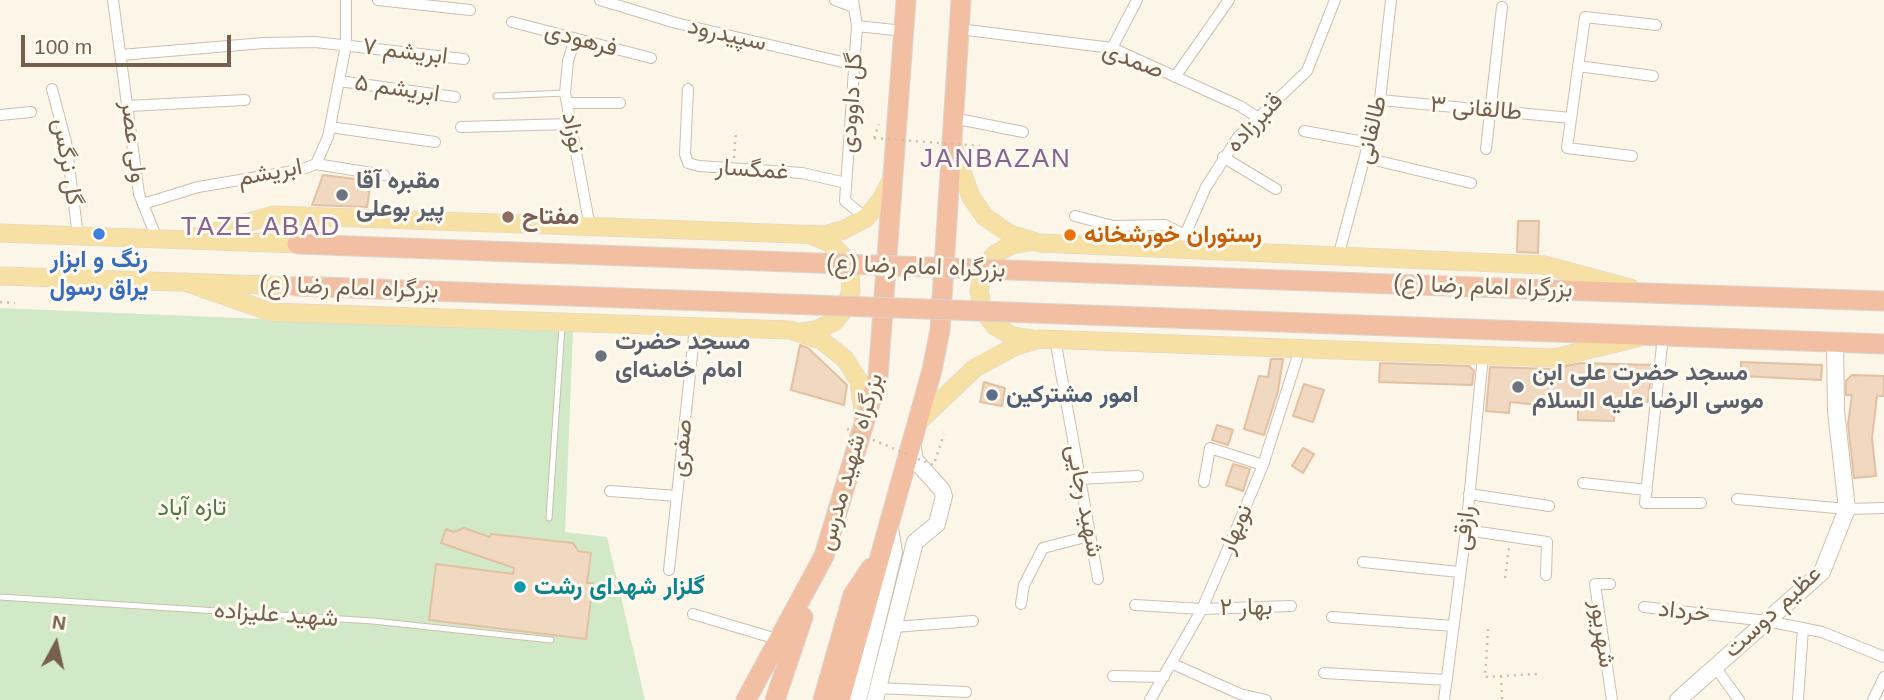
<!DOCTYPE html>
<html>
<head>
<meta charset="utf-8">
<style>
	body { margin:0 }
	#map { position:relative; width:1884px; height:700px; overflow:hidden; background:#fcf6e8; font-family:Arial,sans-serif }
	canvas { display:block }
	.north { position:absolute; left:21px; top:609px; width:70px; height:70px; -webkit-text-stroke:5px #fefaef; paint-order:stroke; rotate:8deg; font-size:19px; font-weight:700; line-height:28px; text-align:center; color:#755f4d }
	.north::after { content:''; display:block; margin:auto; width:24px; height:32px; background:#755f4d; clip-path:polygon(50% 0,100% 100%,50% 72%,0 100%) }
	.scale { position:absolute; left:21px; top:35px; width:210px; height:32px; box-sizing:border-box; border:4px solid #755f4d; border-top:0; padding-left:9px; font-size:21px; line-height:24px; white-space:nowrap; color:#755f4d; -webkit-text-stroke:5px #fefaef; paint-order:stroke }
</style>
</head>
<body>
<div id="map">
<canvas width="1884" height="700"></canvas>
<div class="north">N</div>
<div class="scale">100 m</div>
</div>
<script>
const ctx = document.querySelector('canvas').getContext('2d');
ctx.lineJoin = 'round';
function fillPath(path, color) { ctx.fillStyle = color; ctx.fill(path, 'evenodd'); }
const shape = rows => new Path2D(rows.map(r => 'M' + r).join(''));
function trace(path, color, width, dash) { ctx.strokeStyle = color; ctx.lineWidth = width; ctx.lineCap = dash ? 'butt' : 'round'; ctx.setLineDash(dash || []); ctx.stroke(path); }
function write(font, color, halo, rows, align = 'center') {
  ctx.font = font + ' Arial,Vazirmatn,sans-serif'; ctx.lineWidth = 6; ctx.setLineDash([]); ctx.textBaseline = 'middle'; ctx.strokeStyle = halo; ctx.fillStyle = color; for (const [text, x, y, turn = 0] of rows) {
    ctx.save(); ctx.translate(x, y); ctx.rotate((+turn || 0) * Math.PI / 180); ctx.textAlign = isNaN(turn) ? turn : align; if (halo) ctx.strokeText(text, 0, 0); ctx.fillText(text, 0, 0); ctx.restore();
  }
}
fillPath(shape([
	[0,308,573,332,565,532,607,537,645,700,0,700]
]), '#d2e9c7');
const building = shape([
	[323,175,371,181,367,207,312,205,323,175],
	[1518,221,1539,221,1538,253,1517,252,1518,221],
	[800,345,808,348,847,385,844,405,791,390,800,345],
	[1271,359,1283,359,1278,391,1264,435,1244,429,1259,376,1268,377,1271,359],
	[1741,362,1822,365,1821,380,1741,376,1741,362],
	[1380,363,1469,366,1474,371,1472,385,1379,382,1380,363],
	[1580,363,1652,365,1648,402,1614,402,1614,421,1578,420,1578,409,1510,402,1509,413,1486,411,1490,367,1554,369,1580,363],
	[1852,375,1884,376,1884,396,1877,396,1872,438,1876,476,1854,478,1848,424,1852,395,1846,395,1846,381,1852,375],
	[984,382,1005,388,1002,406,980,402,984,382],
	[1304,384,1324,390,1313,422,1293,416,1304,384],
	[1217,425,1233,430,1228,445,1212,440,1217,425],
	[1303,448,1314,454,1303,473,1292,466,1303,448],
	[1233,464,1250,469,1243,491,1226,485,1233,464],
	[464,528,490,537,491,534,573,543,578,551,591,553,587,583,593,583,586,639,429,620,436,564,513,574,514,568,441,543,446,529,454,532,464,528]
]);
fillPath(building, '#f0d8c1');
trace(building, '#e2c0a2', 2);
const lane = shape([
	[496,96,565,93],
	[549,518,562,326],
	[0,597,373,621,551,640]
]);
const street = shape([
	[113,0,139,194,157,239],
	[378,0,470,10],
	[600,0,676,23,855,65],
	[835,0,854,7],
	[853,0,857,26,845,201,866,218],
	[512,22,651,58],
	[857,26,904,31],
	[959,29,1112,48,1240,106,1257,117],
	[575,39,568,61,565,93,590,227],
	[1112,48,1137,0],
	[121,55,264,43,315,42,464,59],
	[1578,66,1653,76],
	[1175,77,1229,0],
	[339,81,455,97],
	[52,89,66,142,78,236],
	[688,89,685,154,688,163,699,166,802,173,846,183],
	[1380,100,1571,118],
	[567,103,620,103],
	[128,106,245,100],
	[0,115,31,112],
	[953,118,1023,132],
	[330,127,435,142],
	[461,127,570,124],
	[1304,131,1369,143],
	[1486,149,1502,7],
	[1632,156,1567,148,1585,17,1656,25],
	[1223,157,1276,189],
	[1366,158,1471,183],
	[316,164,384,175],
	[143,204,198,187,300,170,316,164,328,137,346,45,346,0],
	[1075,216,1113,226,1165,225,1185,235],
	[1188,251,1185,235,1206,187,1238,137,1307,71,1335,0],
	[1338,257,1380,100,1391,0],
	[1663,336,1645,503,1701,503],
	[1055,339,1098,579],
	[1079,479,1138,476],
	[1204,482,1210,448,1263,465],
	[1583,483,1647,490],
	[610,491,677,496],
	[1469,494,1549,506],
	[1737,499,1847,509,1884,508],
	[1466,530,1547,542,1546,575],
	[1363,562,1459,572],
	[669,570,695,327],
	[1610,584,1595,584,1612,700],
	[1021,604,1024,585,1043,548,1089,536],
	[1135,605,1202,609,1291,606],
	[1644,607,1767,621,1822,632,1884,657],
	[693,614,780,640],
	[1332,617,1454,626],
	[894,627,973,621],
	[1173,664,1240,694,1266,700],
	[1715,667,1739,700],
	[1324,673,1447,680],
	[1113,676,1164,677],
	[878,688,966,692],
	[1150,700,1202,609,1230,544,1263,465,1300,349],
	[1444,700,1466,530,1483,356],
	[1798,700,1803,628],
	[1873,700,1884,677]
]);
const secondary = shape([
	[858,700,894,552,889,522],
	[875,700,915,542,937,524,944,496,942,490,915,460,912,443],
	[1678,700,1822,572,1847,509,1836,411,1835,342]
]);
const primary = shape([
	[954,149,971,197,985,217,1010,234,1040,243,1544,265,1630,288],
	[0,233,297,244],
	[185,240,274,215,824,235,843,230,866,218,881,200,892,179],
	[1029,242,1011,245,994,255,983,271,979,291,983,310,995,326,1012,336,1031,339],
	[0,276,295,286],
	[185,282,271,312,790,330,821,340,845,359,859,381,864,418],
	[802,332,816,330,834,322,844,310,851,291,850,271,844,257,830,243,813,236],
	[916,424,975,368,1016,346,1040,339,1554,358,1637,338]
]);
const highway = shape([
	[1528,289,1884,301],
	[1525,331,1884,344],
	[746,700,824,556,878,377,906,0],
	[775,700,803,617],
	[823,700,853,595,871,568],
	[840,700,932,370,940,330,961,0]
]);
trace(lane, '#cdbfaf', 7);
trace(street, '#cdbfaf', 12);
trace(secondary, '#d0c0ac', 18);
trace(primary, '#dbd5d1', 19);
trace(highway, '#dbd5d1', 21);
trace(shape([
	[874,138,879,124],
	[734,158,736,130],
	[979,170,980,146],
	[0,302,15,303],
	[935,461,944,434],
	[1505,578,1509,547],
	[1488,629,1485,677,1538,674],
	[1501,676,1502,700]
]), '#d5bca4', 2.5, [2, 5]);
trace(lane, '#fff', 5);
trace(street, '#fff', 10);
trace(secondary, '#fff', 16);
trace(primary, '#f7e0a4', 18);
trace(highway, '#f3bfa2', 19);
const highwayBridge = shape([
	[297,244,1528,289],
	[295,286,1525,331]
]);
trace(highwayBridge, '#dbd5d1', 21, []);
trace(shape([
	[874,138,980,146],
	[847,429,933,465]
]), '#d5bca4', 2.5, [2, 5]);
trace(highwayBridge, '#f3bfa2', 19);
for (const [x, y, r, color] of [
	[342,195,7,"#6b7280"],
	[508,217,7,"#8d6e63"],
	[99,234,7,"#3f7fe0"],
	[1070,235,7,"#e8710a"],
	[601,356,7,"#6b7280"],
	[1518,387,7,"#6b7280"],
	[992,395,7,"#5c6f8a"],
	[520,587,7,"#0f9aa8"]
]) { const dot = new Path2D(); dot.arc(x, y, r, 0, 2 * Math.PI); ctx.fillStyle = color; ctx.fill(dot); trace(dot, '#fefaef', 2.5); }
write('24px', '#755f4d', '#fefaef', [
	["سپیدرود",727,35,13],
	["فرهودی",581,40,15],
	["ابریشم ۷",405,52,7],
	["صمدی",1133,61,21],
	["ابریشم ۵",397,89,8],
	["گل داوودی",852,103,-86],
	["طالقانی ۳",1476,109,5],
	["قنبرزاده",1255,123,-47],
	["طالقانی",1372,130,-77],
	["نوزاد",573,133,79],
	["ولی عصر",133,142,83],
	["گل نرگس",67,162,81],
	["غمگسار",752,170,4],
	["ابریشم",270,173,-11],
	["بزرگراه امام رضا (ع)",916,267,2],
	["بزرگراه امام رضا (ع)",1483,287,2],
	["بزرگراه امام رضا (ع)",349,288,2],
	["صفری",682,448,-84],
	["بزرگراه شهید مدرس",851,462,-74],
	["شهید رجایی",1084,501,79],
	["رازقی",1465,528,-83],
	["نوبهار",1236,529,-66],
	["بهار ۲",1246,608,-1],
	["خرداد",1684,612,6],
	["عظیم دوست",1773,612,-43],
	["شهید علیزاده",276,615,4],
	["شهریور",1602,634,82]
]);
write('bold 24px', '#5b616d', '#fefaef', [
	["مقبره آقا",356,181],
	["پیر بوعلی",356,209],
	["مسجد حضرت",615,342],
	["امام خامنه‌ای",615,370],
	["مسجد حضرت علی ابن",1532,373],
	["موسی الرضا علیه السلام",1532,401]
], 'left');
write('bold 24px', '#785e54', '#fefaef', [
	["مفتاح",522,217]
], 'left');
write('bold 24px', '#c56008', '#fefaef', [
	["رستوران خورشخانه",1084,235]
], 'left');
write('bold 24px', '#366cbe', '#fefaef', [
	["رنگ و ابزار",99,260],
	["یراق رسول",99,288]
]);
write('bold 24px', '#4e5e75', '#fefaef', [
	["امور مشترکین",1006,395]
], 'left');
write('24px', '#507a45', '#fefaef', [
	["تازه آباد",192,508]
]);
write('bold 24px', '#0d838f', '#fefaef', [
	["گلزار شهدای رشت",534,587]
], 'left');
ctx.letterSpacing = '2px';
write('26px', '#876591', '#fefaef', [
	["JANBAZAN",996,160],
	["TAZE ABAD",261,228]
]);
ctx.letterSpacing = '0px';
</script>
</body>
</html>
